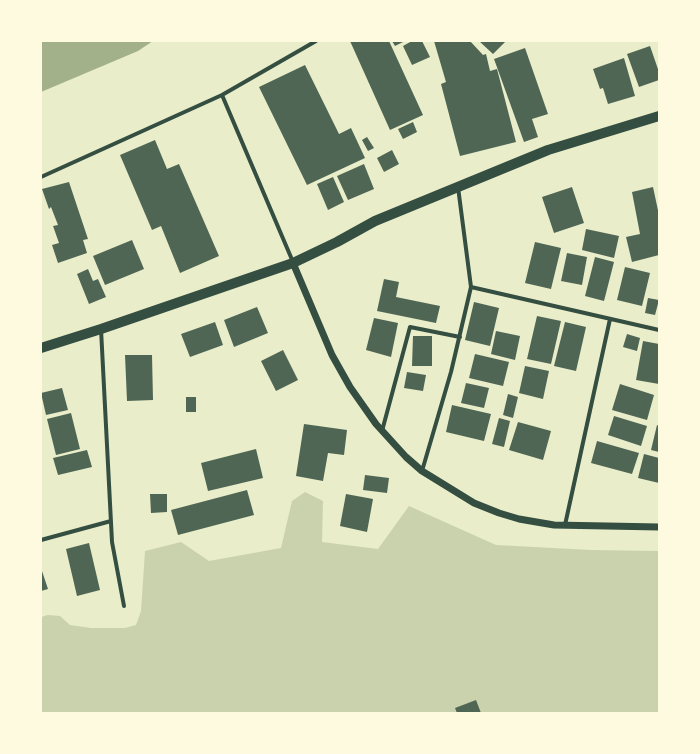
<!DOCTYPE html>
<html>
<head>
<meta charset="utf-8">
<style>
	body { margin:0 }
	#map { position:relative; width:700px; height:754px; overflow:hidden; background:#e9edc9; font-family:"DejaVu Sans",sans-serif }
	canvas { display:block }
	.frame { position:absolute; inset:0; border:42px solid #fefae0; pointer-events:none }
</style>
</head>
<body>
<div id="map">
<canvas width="700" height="754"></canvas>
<div class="frame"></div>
</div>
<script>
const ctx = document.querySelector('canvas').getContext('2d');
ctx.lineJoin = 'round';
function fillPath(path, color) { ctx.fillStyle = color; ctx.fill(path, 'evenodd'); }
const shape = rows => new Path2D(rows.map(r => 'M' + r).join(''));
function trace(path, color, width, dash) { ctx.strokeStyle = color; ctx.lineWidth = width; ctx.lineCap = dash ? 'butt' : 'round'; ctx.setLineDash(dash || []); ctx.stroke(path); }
fillPath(shape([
	[305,492,323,501,322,542,378,549,409,506,496,545,591,550,659,551,659,713,41,713,41,617,48,615,60,616,70,625,91,628,125,628,136,625,141,611,145,551,181,542,209,561,281,548,292,501]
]), '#cad2ad');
fillPath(shape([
	[41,41,153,41,138,51,41,92]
]), '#a3b18a');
fillPath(shape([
	[350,41,389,41,423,115,390,130],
	[392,41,405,41,395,46],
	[412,41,422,41,430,57,412,65,403,46],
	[434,41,470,41,483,55,486,54,490,71,497,69,516,142,460,156,441,84,446,82],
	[479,41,506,41,493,54],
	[650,46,659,72,659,80,639,87,627,54],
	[525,48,548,114,532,119,538,137,524,142,494,59],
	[624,58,635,96,608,104,603,88,600,89,593,69],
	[305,65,339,134,351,128,365,158,307,185,259,87],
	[413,122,417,132,403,139,398,129],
	[367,137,374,148,368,151,362,140],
	[155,140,167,169,179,164,219,256,180,273,161,226,152,230,120,155],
	[392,150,399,164,384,172,377,158],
	[364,164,374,189,348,200,337,176],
	[333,177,344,202,328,210,317,184],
	[69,182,88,239,83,240,87,253,58,263,52,245,59,243,53,226,58,225,51,207,49,209,42,189],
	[572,187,584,223,554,233,542,197],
	[653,187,659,215,659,255,632,262,626,237,640,234,632,192],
	[586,229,619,236,614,258,582,250],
	[132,240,144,269,105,285,93,256],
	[535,242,561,248,551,289,525,283],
	[567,253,587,257,582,285,561,281],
	[595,257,614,262,604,301,585,296],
	[625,267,650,273,642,306,617,300],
	[88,269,93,281,98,279,106,297,89,304,77,274],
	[384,279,399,282,396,297,440,306,436,323,377,311],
	[648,298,659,300,655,315,645,313],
	[474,302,499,308,490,346,465,340],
	[257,307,268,333,234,347,224,320],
	[537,316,561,321,551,364,527,359],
	[374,318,398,323,391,357,366,350],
	[215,322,223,345,190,357,181,334],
	[565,322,586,327,576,371,554,366],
	[496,331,520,336,515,360,491,354],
	[627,334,640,338,637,351,623,347],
	[413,336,432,336,432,366,412,366],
	[643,341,659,344,659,384,636,380],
	[283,350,298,380,276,391,261,361],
	[475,354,509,362,503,386,469,378],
	[125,355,152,355,153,400,127,401],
	[525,366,549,371,543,399,519,393],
	[407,372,426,375,423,391,404,388],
	[466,383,489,388,484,408,461,403],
	[620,384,654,395,647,420,612,410],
	[62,388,68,410,46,415,41,393],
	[508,394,518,397,513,418,503,415],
	[186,397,196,397,196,412,186,412],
	[452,405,491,414,484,441,446,432],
	[71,413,80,449,56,455,47,419],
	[614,416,647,426,641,446,608,435],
	[499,418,510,421,504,447,492,444],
	[518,422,551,431,543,460,509,450],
	[304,424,347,430,344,455,328,453,323,481,296,476],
	[657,425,659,426,659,452,651,450],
	[597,441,639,453,632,474,591,463],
	[256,449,263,478,208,491,201,463],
	[87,450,92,467,58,475,53,458],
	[644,454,659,458,659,483,638,478],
	[365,475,389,478,387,493,363,490],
	[247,490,254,515,178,535,171,510],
	[150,494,167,494,167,512,151,513],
	[346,494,373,499,367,532,340,526],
	[89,543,100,590,77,596,66,549],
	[41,568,48,589,41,591],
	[476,700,481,713,457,713,455,708]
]), '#4f6655');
trace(shape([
	[222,95,293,262],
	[41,177,222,95,316,41],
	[471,287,659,330],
	[101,329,112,542,124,606],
	[382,431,410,327,460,337],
	[422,471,451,372,471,287,458,187],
	[565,525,610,319],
	[41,540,111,521]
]), '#344e41', 4);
trace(shape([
	[293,263,332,355,350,387,376,424,406,457,422,471,474,503,499,513,519,519,554,525,659,527]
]), '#344e41', 7);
trace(shape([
	[41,348,101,329,293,263,337,242,375,221,548,150,659,116]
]), '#344e41', 10);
</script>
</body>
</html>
